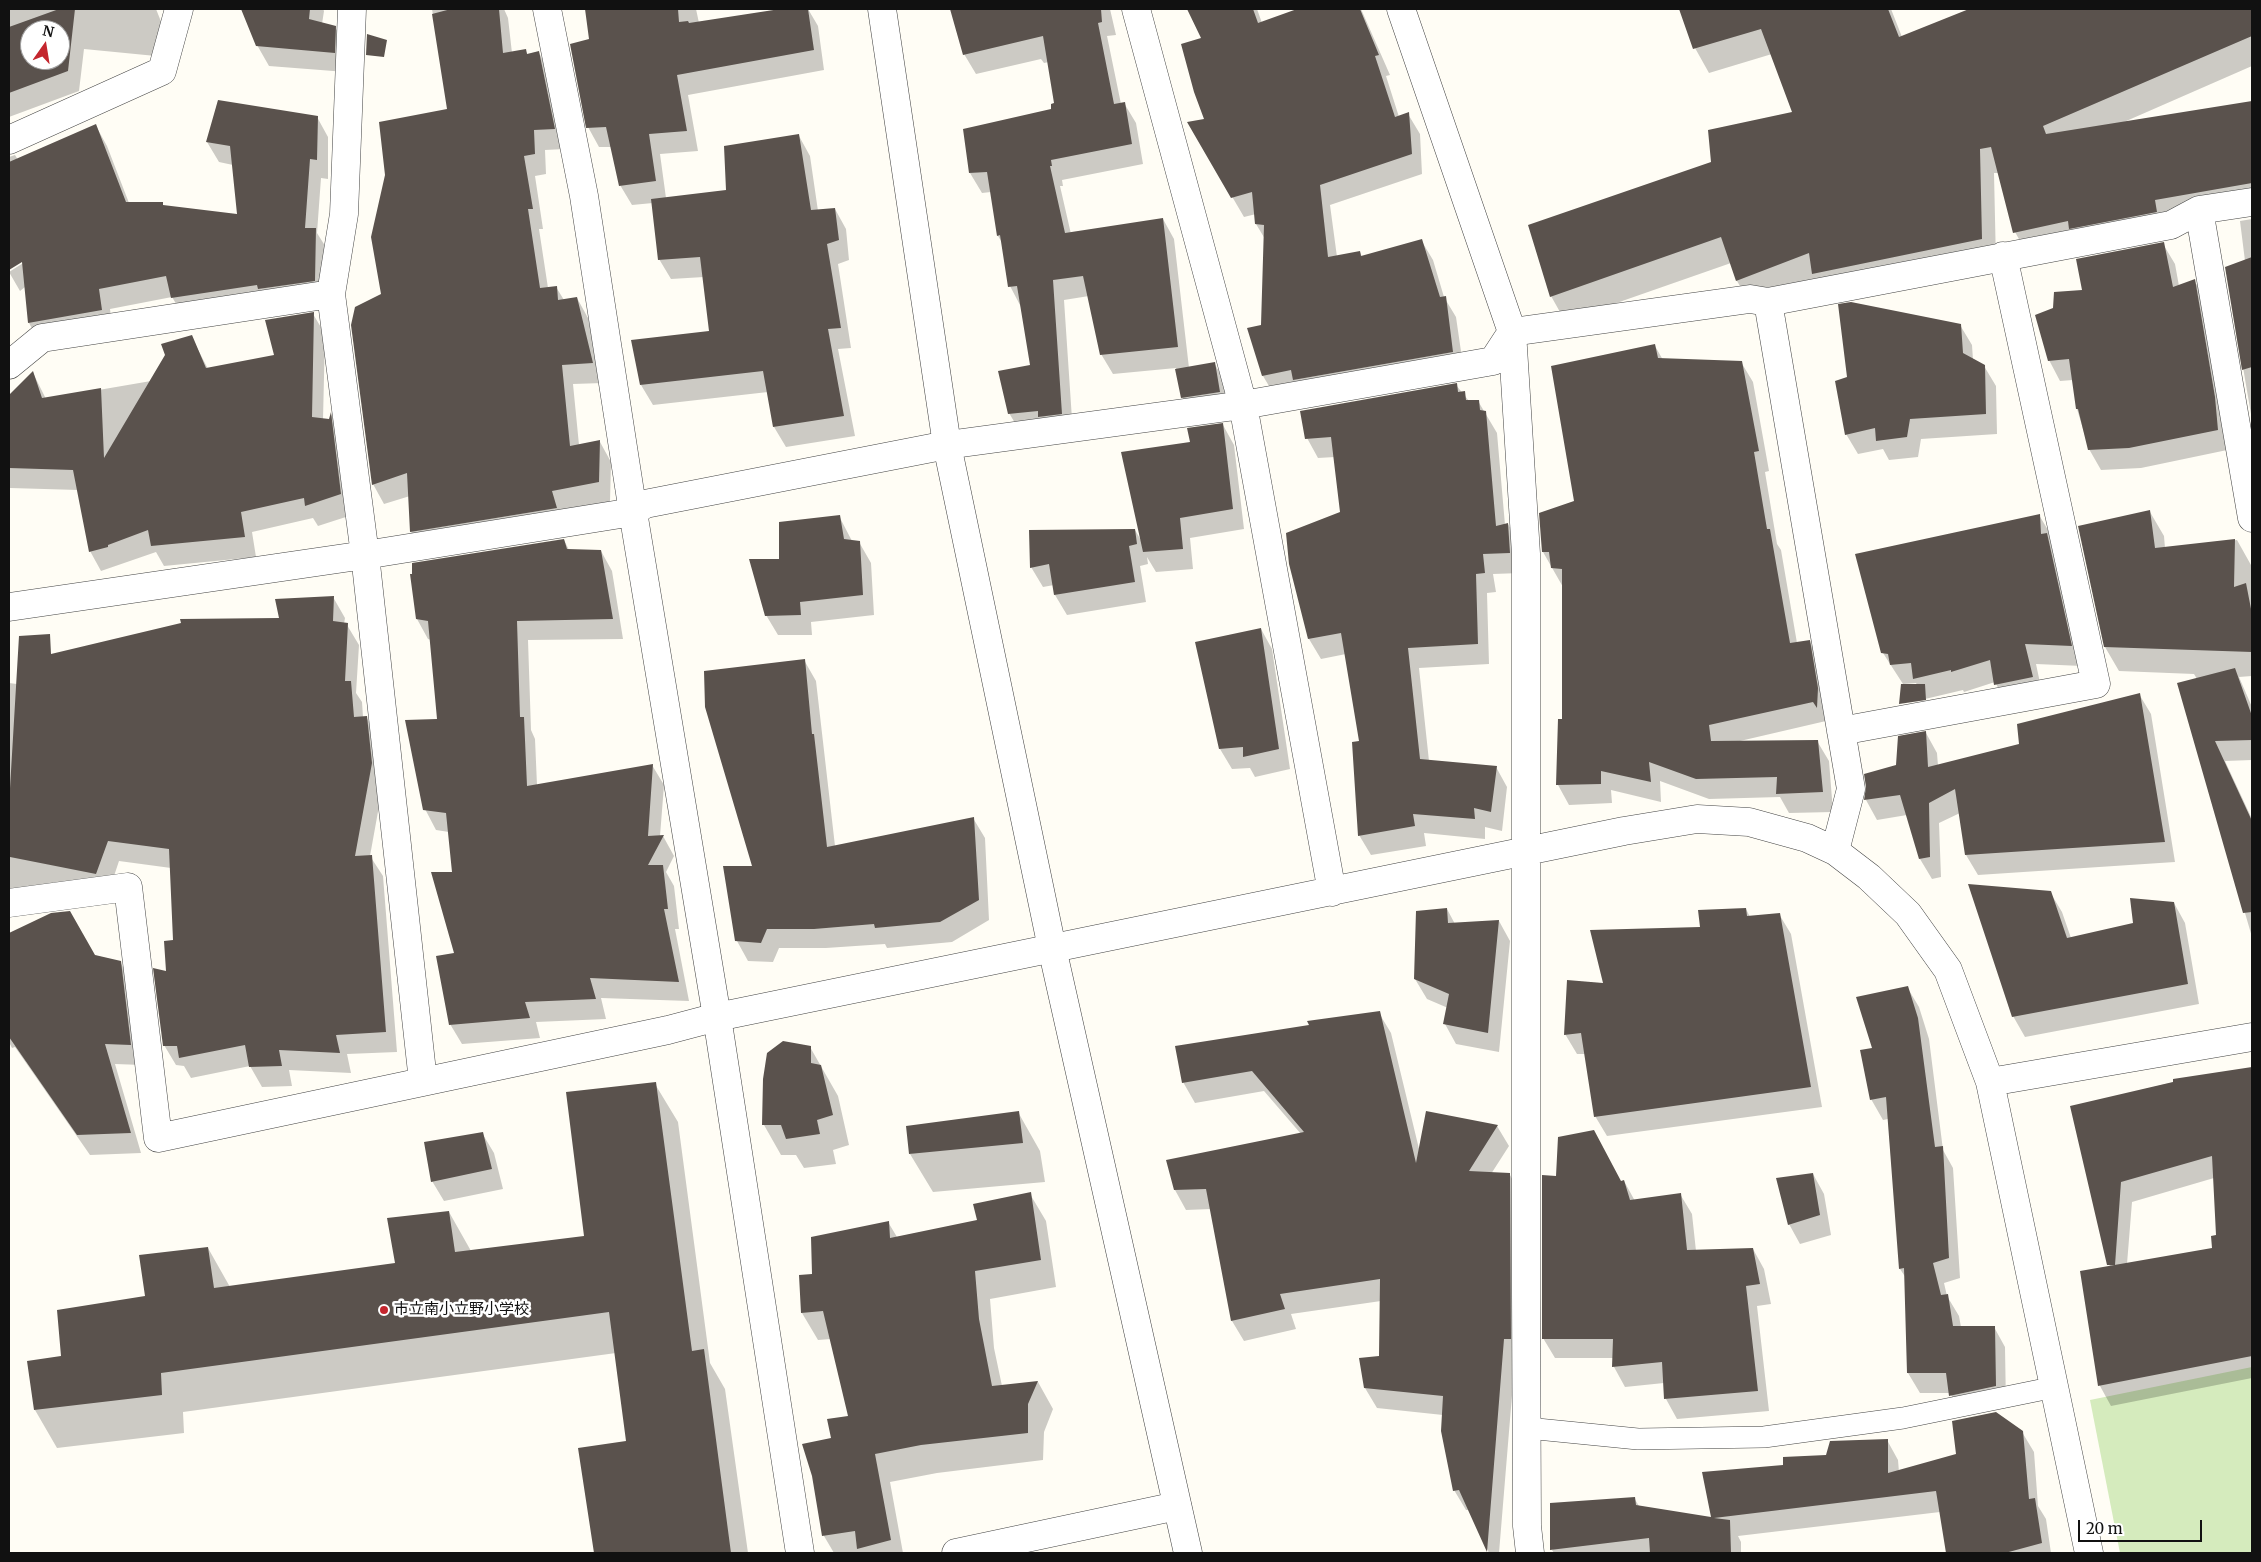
<!DOCTYPE html>
<html>
<head>
<meta charset="utf-8">
<style>
	body { margin:0 }
	#map { position:relative; width:2261px; height:1562px; overflow:hidden; background:#fffdf5; font-family:Merriweather,serif }
	canvas { display:block }
	.frame { position:absolute; inset:0; border:10px solid #111; pointer-events:none }
	.north { position:absolute; left:20px; top:20px; width:50px; height:50px; box-sizing:border-box; background:#fff; border:1px solid #a0a0a0; border-radius:50%; rotate:13deg; font-size:14px; font-weight:700; line-height:20px; text-align:center; color:#111 }
	.north::after { content:''; display:block; margin:auto; width:18px; height:22px; background:#c4262e; clip-path:polygon(50% 0,100% 100%,50% 72%,0 100%) }
	.scale { position:absolute; left:2078px; top:1520px; width:124px; height:22px; box-sizing:border-box; border:2px solid #111; border-top:0; padding-left:6px; font-size:15px; line-height:18px; white-space:nowrap; color:#111; -webkit-text-stroke:4px #fff; paint-order:stroke }
</style>
</head>
<body>
<div id="map">
<canvas width="2261" height="1562"></canvas>
<div class="frame"></div>
<div class="north">N</div>
<div class="scale">20 m</div>
</div>
<script>
const ctx = document.querySelector('canvas').getContext('2d');
ctx.lineJoin = 'round';
function fillPath(path, color) { ctx.fillStyle = color; ctx.fill(path, 'evenodd'); }
const shape = rows => new Path2D(rows.map(r => 'M' + r).join(''));
function trace(path, color, width, dash) { ctx.strokeStyle = color; ctx.lineWidth = width; ctx.lineCap = dash ? 'butt' : 'round'; ctx.setLineDash(dash || []); ctx.stroke(path); }
function write(font, color, halo, rows, align = 'center') {
  ctx.font = font + ' Merriweather,"Noto Sans JP",serif'; ctx.lineWidth = 5; ctx.setLineDash([]); ctx.textBaseline = 'middle'; ctx.strokeStyle = halo; ctx.fillStyle = color; for (const [text, x, y, turn = 0] of rows) {
    ctx.save(); ctx.translate(x, y); ctx.rotate((+turn || 0) * Math.PI / 180); ctx.textAlign = isNaN(turn) ? turn : align; if (halo) ctx.strokeText(text, 0, 0); ctx.fillText(text, 0, 0); ctx.restore();
  }
}
fillPath(shape([
	[2252,1367,2252,1553,2120,1553,2090,1400]
]), '#d5ebbd');
fillPath(shape([
	[9,9,156,9,170,44,166,57,84,49,79,91,9,117],
	[30,30,60,30,60,60,30,60],
	[242,9,323,9,324,11,322,24,335,27,347,47,346,72,269,66,257,45],
	[432,9,504,9,508,18,512,53,525,50,528,55,539,53,550,73,565,149,545,150,546,174,535,176,543,229,539,229,548,288,556,287,564,300,577,298,588,318,603,383,573,384,579,445,600,442,611,462,610,502,423,552,411,532,410,496,384,504,373,484,383,295,448,110],
	[586,9,696,9,699,23,788,9,808,9,818,26,824,70,688,95,698,151,660,154,666,198,728,191,799,136,810,156,818,211,835,209,846,229,849,260,838,264,851,348,838,349,855,436,786,447,774,427,768,392,653,405,641,385,710,332,704,277,671,279,659,259,653,203,632,205,620,185,612,147,599,147,588,127,591,40],
	[952,9,1110,9,1116,35,1107,36,1121,104,1124,103,1136,123,1143,164,1062,180,1063,186,1060,186,1071,234,1163,219,1174,239,1189,368,1214,363,1226,383,1230,412,1194,417,1182,397,1176,368,1113,374,1101,354,1089,296,1064,300,1073,434,1021,433,1009,413,1031,366,1021,307,1010,286,1003,244,998,236,991,192,982,193,970,173,1053,110,1056,104,1049,62,1044,63,1041,59,976,74,964,54],
	[1188,9,1257,9,1262,23,1301,9,1361,9,1390,75,1386,76,1399,117,1408,114,1420,134,1422,174,1330,205,1337,257,1360,252,1362,257,1421,240,1433,260,1444,297,1456,317,1464,372,1275,396,1263,376,1249,329,1262,326,1265,239,1256,224,1256,214,1244,217,1189,123,1206,120,1203,39],
	[1692,9,1891,9,1902,37,1972,9,2252,9,2252,66,2124,122,2252,102,2252,213,2029,257,2015,232,1999,173,1994,173,1996,263,1751,305,1737,281,1731,263,1565,321,1551,296,1712,163,1794,113,1772,54,1709,73,1695,48,1682,13],
	[218,101,317,117,328,137,328,179,321,178,317,233,327,249,326,301,184,317,172,297,110,309,113,330,40,343,29,323,25,287,20,291,9,272,28,260,26,258,9,269,9,157,15,155,18,160,96,126,107,146,129,203,238,215,233,165,219,162,207,142],
	[2252,219,2252,420,2226,268,2245,261,2240,221],
	[2163,244,2175,264,2179,286,2194,280,2206,300,2232,449,2141,468,2101,470,2089,449,2077,409,2073,380,2060,381,2049,360,2055,309],
	[313,314,325,334,323,420,330,421,331,415,342,433,352,515,318,526,313,518,252,532,256,557,164,566,156,552,101,571,90,551,78,490,10,488,9,485,9,397,33,373,46,399,151,381,191,336,208,369,275,356],
	[1960,325,1972,345,1973,360,1984,366,1996,386,1997,434,1921,439,1918,457,1889,460,1883,449,1858,454,1846,434,1848,378],
	[1655,346,1663,360,1741,362,1753,382,1769,471,1765,472,1777,544,1781,550,1797,643,1809,641,1821,661,1826,721,1740,741,1817,741,1829,761,1833,812,1789,813,1780,797,1709,799,1660,781,1661,802,1611,790,1612,803,1569,805,1558,785,1559,720,1564,720,1563,587,1543,552,1540,513,1575,502],
	[1456,385,1469,401,1478,401,1497,433,1505,525,1508,524,1519,544,1521,573,1493,574,1496,592,1487,593,1489,664,1419,668,1429,761,1496,767,1507,787,1502,831,1485,827,1485,839,1424,833,1426,846,1371,855,1359,835,1361,742,1346,654,1321,659,1309,639,1342,513,1335,457,1318,458,1307,438],
	[1223,425,1234,445,1244,529,1190,538,1193,569,1156,572,1147,557,1148,564,1140,566,1146,602,1067,615,1055,595,1054,585,1043,587,1031,567,1135,530,1142,542,1191,444],
	[2150,512,2164,536,2165,548,2237,540,2251,565,2252,676,2239,677,2252,707,2252,760,2225,761,2252,819,2252,937,2178,684,2197,679,2194,674,2119,671,2105,647],
	[2039,515,2051,535,2051,542,2058,555,2082,666,2036,664,2043,697,2007,704,1995,682,1964,692,1963,690,1925,699,1916,683,1903,684,1883,653],
	[839,516,852,541,859,542,871,563,874,615,811,622,812,635,778,635,766,615,781,560],
	[564,540,569,550,601,551,612,571,623,639,528,640,531,730,535,739,537,785,652,765,664,785,660,836,663,836,674,856,666,872,674,886,679,929,675,929,689,1001,601,998,606,1019,536,1022,540,1038,462,1044,450,1024,455,954,454,873,449,832,436,830,425,809,438,721,431,640,428,639,417,619],
	[333,597,345,618,344,624,347,625,359,645,356,693,362,702,363,717,366,717,378,737,383,784,370,856,383,876,397,1052,347,1054,351,1073,289,1070,292,1086,262,1087,250,1066,191,1078,184,1066,176,1065,164,1045,167,973,174,941,171,868,119,861,108,894,53,882,60,896,9,896,9,683,17,684,280,619],
	[1261,629,1272,649,1290,769,1255,777,1250,768,1232,769,1220,749],
	[804,660,816,681,835,846,973,818,985,838,989,920,952,942,887,948,885,944,826,948,779,948,773,962,748,961,737,941],
	[2139,694,2151,714,2175,862,1978,875,1966,855,1960,813,1939,823,1941,877,1932,879,1920,859,1907,815,1877,820,1866,800,1926,733,1937,753,1938,766,2020,745],
	[2050,892,2062,912,2071,938,2135,924,2174,903,2185,923,2199,1004,2025,1037,2013,1016],
	[1447,909,1455,924,1499,921,1510,941,1499,1052,1456,1044,1445,1024,1448,1008,1427,999,1415,979],
	[1746,909,1750,917,1779,914,1791,934,1822,1107,1607,1136,1595,1116,1585,1054,1577,1054,1565,1034,1605,985,1702,928],
	[51,914,94,955,120,962,132,982,142,1065,115,1064,141,1153,90,1155,15,1047,12,1048,9,1042,9,934],
	[1907,987,1919,1007,1929,1039,1943,1150,1953,1168,1960,1278,1944,1283,1947,1296,1959,1316,1961,1327,1994,1327,2005,1347,2006,1406,1962,1416,1950,1393,1920,1393,1908,1373,1906,1278,1900,1269,1888,1119,1883,1120,1871,1099,1873,1049],
	[1379,1013,1391,1033,1420,1153,1497,1126,1509,1146,1491,1174,1510,1175,1521,1195,1515,1359,1499,1553,1489,1553,1469,1510,1466,1510,1454,1490,1443,1415,1377,1408,1365,1388,1380,1357,1381,1301,1291,1314,1296,1329,1244,1341,1232,1321,1211,1209,1186,1210,1175,1190,1301,1134,1264,1091,1195,1103,1183,1082,1310,1026],
	[810,1047,838,1096,849,1145,833,1150,836,1164,804,1168,796,1155,781,1155,764,1125],
	[2252,1068,2252,1378,2111,1406,2100,1386,2081,1272,2110,1267,2072,1107,2174,1082,2174,1080],
	[2214,1178,2217,1236,2213,1249,2127,1264,2132,1202],
	[655,1084,678,1122,710,1363,725,1389,748,1553,596,1553,579,1449,628,1442,616,1353,183,1412,184,1433,57,1448,35,1410,63,1357,147,1297,208,1248,230,1287,396,1264,449,1212,471,1251,585,1238],
	[1018,1112,1040,1151,1045,1182,933,1192,910,1154],
	[482,1133,494,1153,503,1189,444,1201,432,1181],
	[1813,1174,1824,1194,1831,1235,1800,1244,1789,1224],
	[1624,1181,1635,1201,1680,1194,1692,1214,1696,1251,1753,1249,1764,1269,1771,1304,1757,1306,1769,1411,1677,1419,1666,1399,1664,1383,1625,1387,1614,1367,1614,1358,1555,1358,1543,1338,1621,1182],
	[1030,1194,1046,1221,1056,1287,990,1299,994,1348,1002,1386,1038,1382,1053,1409,1044,1432,1043,1460,937,1473,890,1482,903,1553,834,1553,824,1536,813,1475,832,1439,849,1417,831,1339,818,1340,802,1313,800,1276,813,1276,888,1222,897,1237,978,1221],
	[2022,1432,2034,1452,2038,1506,2046,1519,2051,1553,1947,1553,1940,1512,1738,1536,1741,1542,1741,1553,1554,1553,1552,1550,1634,1498,1639,1506,1712,1519,1784,1466,1887,1440,1898,1460,1899,1472,1957,1455]
]), '#0003');
fillPath(shape([
	[59,9,75,9,68,71,9,93,9,27],
	[30,30,60,30,60,60,30,60],
	[241,9,310,9,309,19,336,26,335,53,256,46],
	[451,9,499,9,503,53,526,49,527,54,539,51,555,129,534,130,535,154,524,156,533,209,528,209,540,288,557,286,558,300,577,297,593,363,562,365,570,446,600,440,599,482,552,491,557,508,410,532,407,473,372,485,351,325,355,307,381,294,371,237,385,175,379,122,447,109,432,14],
	[585,9,678,9,679,22,688,21,689,23,780,9,808,9,814,50,677,75,687,131,649,134,656,181,619,186,606,127,586,128,570,44,589,39],
	[950,9,1101,9,1102,22,1098,23,1114,104,1125,102,1132,144,1051,160,1052,166,1050,166,1065,233,1163,218,1178,347,1100,355,1083,276,1053,280,1062,414,1038,417,1038,411,1008,414,998,371,1030,365,1017,286,1008,287,1000,235,997,236,987,172,969,173,963,129,1051,109,1051,104,1054,103,1043,36,963,55],
	[1187,9,1253,9,1258,23,1297,9,1360,9,1379,55,1375,56,1395,117,1409,112,1412,154,1320,185,1328,257,1360,251,1361,256,1422,239,1440,297,1446,296,1453,352,1293,380,1291,370,1262,376,1247,328,1261,325,1264,225,1255,224,1252,192,1231,198,1187,122,1204,119,1194,92,1181,44,1201,38],
	[1679,9,1888,9,1899,37,1969,9,2252,9,2252,36,2043,126,2046,134,2252,101,2252,183,2155,200,2157,212,2069,229,2068,221,2013,233,1991,147,1980,149,1982,239,1812,274,1809,253,1736,281,1721,237,1550,297,1528,225,1711,162,1708,130,1792,112,1761,29,1693,49],
	[367,34,387,40,384,57,366,55],
	[218,100,318,116,317,160,310,159,305,228,316,228,315,281,258,289,257,285,171,298,166,276,99,289,102,310,28,323,22,262,9,270,9,162,96,124,126,202,163,202,163,205,237,214,230,146,206,142],
	[799,134,811,210,835,208,839,240,827,244,841,328,828,329,844,416,773,427,763,371,640,385,631,340,709,331,700,257,658,260,651,199,726,190,724,146],
	[2164,242,2173,287,2195,279,2215,397,2218,430,2129,448,2088,450,2078,409,2076,409,2069,359,2048,361,2035,315,2053,308,2054,292,2082,290,2076,259],
	[2252,257,2252,367,2242,370,2225,267],
	[1851,302,1961,324,1963,353,1985,365,1986,414,1910,419,1907,437,1876,441,1875,428,1845,435,1835,381,1847,377,1838,304],
	[314,312,312,417,329,419,331,412,341,494,305,506,304,498,241,512,245,537,151,546,148,530,108,545,108,547,89,552,73,470,9,468,9,395,33,371,42,398,101,388,104,458,165,355,161,344,192,335,206,368,274,355,265,320],
	[1655,344,1658,358,1742,361,1759,451,1754,452,1767,529,1770,529,1790,643,1810,640,1818,688,1817,708,1813,702,1709,725,1711,741,1818,740,1823,792,1776,794,1777,777,1696,779,1649,762,1651,782,1601,771,1601,784,1556,785,1558,719,1562,719,1562,569,1551,568,1549,552,1542,552,1539,513,1574,501,1551,366],
	[1215,362,1220,392,1181,398,1175,369],
	[1457,383,1458,392,1465,391,1466,400,1479,400,1480,410,1486,411,1496,526,1508,523,1510,553,1483,554,1485,573,1476,574,1478,644,1408,648,1420,759,1497,766,1491,812,1474,808,1475,819,1413,814,1415,826,1358,836,1352,742,1359,741,1341,633,1308,639,1289,564,1286,533,1340,512,1331,437,1305,439,1300,411],
	[1223,423,1233,509,1180,518,1183,549,1143,552,1121,452,1190,442,1187,428],
	[2150,510,2155,548,2235,539,2234,587,2246,583,2252,614,2252,652,2104,647,2078,526],
	[2040,514,2041,534,2047,533,2072,646,2025,644,2033,677,1994,685,1990,660,1951,672,1951,670,1913,679,1911,663,1890,665,1888,654,1881,653,1855,554],
	[840,515,844,539,860,541,863,595,800,602,801,615,765,616,749,559,779,559,779,522],
	[1135,529,1137,544,1129,546,1135,582,1054,595,1049,564,1030,568,1029,530],
	[564,539,567,549,601,550,613,619,517,621,520,717,524,717,527,786,653,764,648,836,664,835,648,865,663,865,668,909,664,909,679,982,590,978,596,999,525,1002,530,1018,449,1025,436,956,454,953,431,872,452,872,446,813,423,810,405,720,437,719,428,621,416,619,410,574,412,574,412,563],
	[334,596,333,621,348,623,345,681,351,681,354,717,367,716,372,763,355,856,372,855,386,1032,336,1035,340,1053,279,1050,282,1066,249,1067,245,1045,179,1058,177,1046,163,1046,153,968,166,971,164,941,173,940,169,849,108,841,96,874,10,857,9,805,19,636,50,634,51,654,181,623,180,619,279,618,275,599],
	[1261,628,1279,749,1243,757,1243,747,1219,749,1195,642],
	[805,659,812,734,814,734,827,847,974,817,979,900,940,922,875,928,874,924,814,929,767,929,761,943,735,941,723,866,752,866,705,707,704,671],
	[2235,668,2252,716,2252,740,2215,741,2252,821,2252,912,2243,913,2177,683],
	[1901,684,1925,684,1926,700,1899,704],
	[2140,693,2165,842,1965,855,1955,789,1929,803,1930,857,1919,859,1900,795,1864,800,1866,787,1864,774,1896,765,1898,736,1926,731,1928,767,2019,744,2017,724],
	[1968,884,2051,891,2067,938,2133,923,2130,898,2174,902,2188,984,2012,1017],
	[1447,908,1448,923,1499,920,1488,1033,1443,1024,1449,994,1414,979,1416,911],
	[1746,908,1747,916,1780,913,1811,1087,1594,1117,1581,1033,1564,1035,1567,980,1603,983,1590,930,1700,927,1698,910],
	[70,911,95,955,121,961,131,1045,105,1044,131,1133,77,1135,9,1037,9,933,51,913],
	[1908,986,1918,1018,1935,1147,1943,1146,1949,1258,1933,1263,1941,1295,1948,1294,1953,1326,1995,1326,1996,1386,1949,1396,1946,1373,1907,1373,1904,1268,1899,1269,1886,1097,1870,1100,1860,1050,1872,1048,1856,997],
	[1380,1011,1416,1163,1426,1111,1498,1125,1469,1171,1510,1173,1511,1339,1504,1339,1487,1552,1459,1490,1453,1491,1441,1431,1443,1396,1364,1388,1359,1358,1379,1356,1380,1279,1280,1294,1285,1309,1231,1321,1206,1189,1174,1190,1166,1160,1304,1132,1252,1071,1182,1083,1175,1046,1309,1025,1307,1021],
	[783,1041,811,1046,811,1063,821,1065,833,1115,817,1120,820,1134,786,1139,781,1125,762,1125,763,1079,767,1053],
	[2252,1067,2252,1356,2098,1386,2080,1271,2212,1248,2211,1236,2216,1235,2212,1156,2121,1182,2115,1265,2107,1265,2070,1106,2173,1082,2173,1079],
	[656,1082,692,1351,704,1349,731,1553,594,1553,578,1448,626,1441,609,1312,161,1373,162,1395,34,1410,27,1361,61,1356,57,1310,145,1296,139,1255,208,1247,214,1288,395,1263,387,1218,449,1211,455,1252,584,1236,566,1092],
	[1019,1111,1023,1143,909,1154,906,1126],
	[1594,1130,1621,1181,1624,1180,1630,1200,1681,1193,1687,1250,1753,1248,1760,1284,1746,1286,1758,1391,1664,1399,1662,1362,1612,1367,1613,1339,1542,1339,1542,1175,1556,1176,1558,1137],
	[483,1132,492,1169,431,1182,424,1142],
	[1813,1173,1820,1215,1788,1225,1776,1178],
	[1031,1192,1041,1260,975,1271,979,1319,992,1386,1038,1381,1028,1404,1028,1433,921,1445,875,1454,891,1540,857,1549,855,1531,822,1536,812,1476,802,1444,831,1438,827,1419,848,1416,823,1311,801,1313,799,1275,812,1274,811,1237,889,1221,890,1238,977,1220,973,1204],
	[1996,1412,2023,1431,2029,1499,2035,1498,2042,1543,2005,1553,1946,1553,1936,1491,1714,1518,1730,1520,1731,1553,1650,1553,1649,1538,1550,1550,1550,1503,1635,1497,1636,1505,1711,1517,1702,1472,1783,1465,1783,1457,1826,1455,1830,1441,1888,1439,1888,1473,1956,1454,1952,1421]
]), '#5a524d');
const service = shape([
	[1527,1428,1638,1439,1764,1437,1903,1418,2055,1387]
]);
const minor = shape([
	[352,9,344,214,331,294,365,555,423,1081],
	[547,9,584,196,633,512,717,1017,800,1553],
	[1136,9,1243,405,1332,892],
	[1401,9,1512,332,1526,554,1526,1294,1527,1526,1530,1553],
	[9,140,162,71,179,9],
	[2199,210,2252,202],
	[1768,302,1851,789,1835,851],
	[9,365,42,338,331,294],
	[9,607,365,555,633,512,645,504,947,445,1243,405,1493,361,1512,332,1750,299,1768,302,2171,225,2199,210,2252,518],
	[1841,731,2096,684,2003,256],
	[9,903,128,887,158,1138,668,1030,717,1017,1624,831,1697,819,1749,822,1807,838,1835,851,1869,877,1908,914,1948,970,1990,1082,2089,1553],
	[1990,1082,2252,1037],
	[956,1553,1177,1506]
]);
const tertiary = shape([
	[882,9,947,445,1052,948,1188,1553]
]);
trace(service, '#444', 22);
trace(minor, '#444', 29);
trace(tertiary, '#444', 29);
trace(service, '#fff', 21);
trace(minor, '#fff', 28);
trace(tertiary, '#fff', 28);
for (const [x, y, r, color] of [
	[384,1310,5,"#c4262e"]
]) { const dot = new Path2D(); dot.arc(x, y, r, 0, 2 * Math.PI); ctx.fillStyle = color; ctx.fill(dot); trace(dot, '#fff', 2); }
write('15px', '#111', '#fff', [
	["市立南小立野小学校",394,1310]
], 'left');
</script>
</body>
</html>
